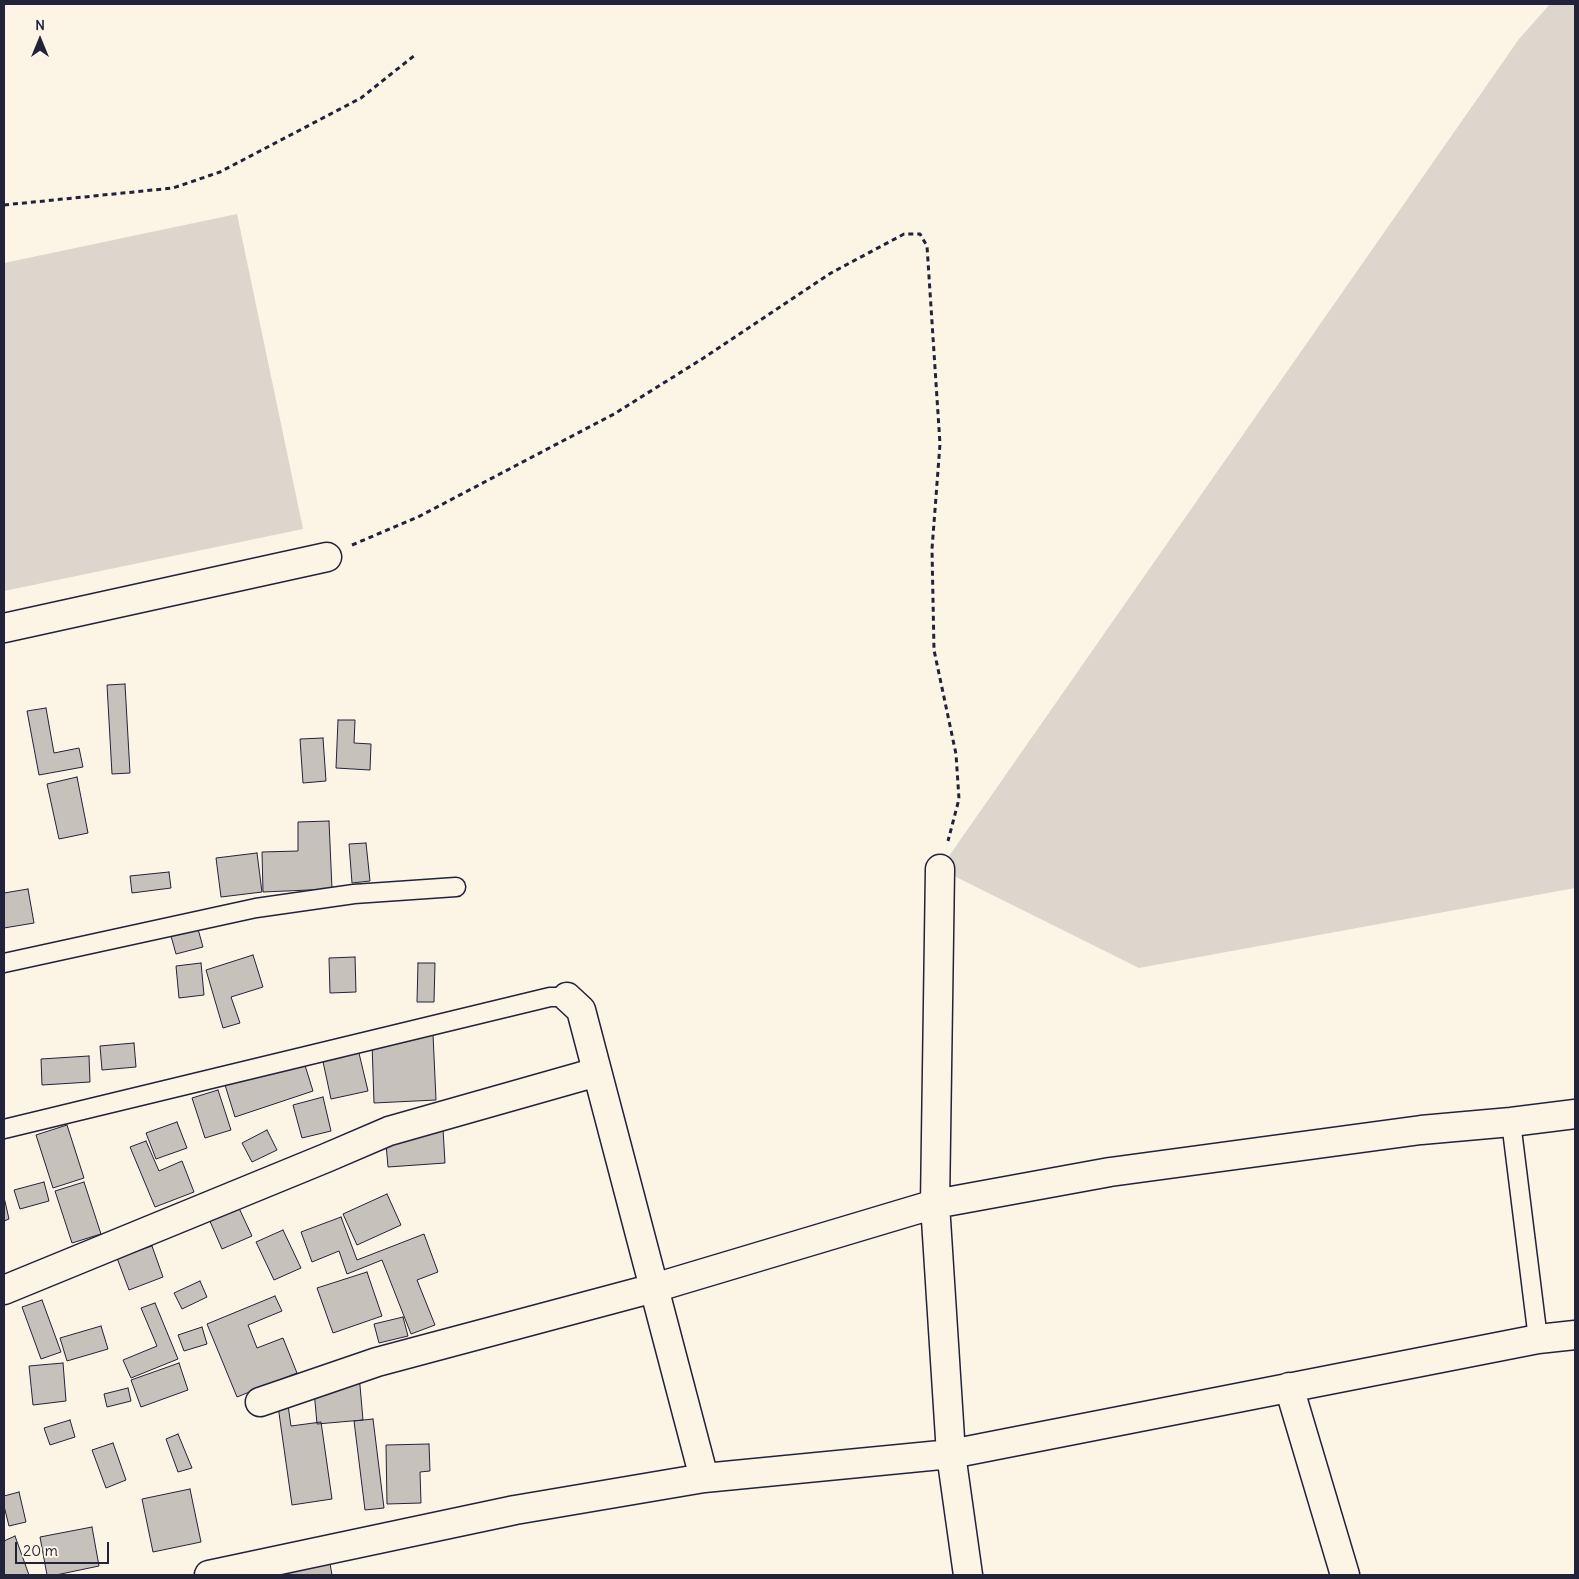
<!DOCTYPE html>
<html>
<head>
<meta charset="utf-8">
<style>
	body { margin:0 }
	#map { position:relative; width:1579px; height:1579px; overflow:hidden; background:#fcf5e5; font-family:Delius,sans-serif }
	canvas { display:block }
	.frame { position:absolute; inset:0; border:5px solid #22223b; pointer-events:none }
	.north { position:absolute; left:15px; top:15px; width:50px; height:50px; -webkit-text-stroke:4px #fcf5e5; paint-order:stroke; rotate:0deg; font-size:14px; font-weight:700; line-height:20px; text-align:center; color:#22223b }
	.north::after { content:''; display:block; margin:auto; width:18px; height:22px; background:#22223b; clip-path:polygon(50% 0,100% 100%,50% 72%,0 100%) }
	.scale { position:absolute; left:15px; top:1542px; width:94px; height:22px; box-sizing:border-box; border:2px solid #22223b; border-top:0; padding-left:6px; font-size:15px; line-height:18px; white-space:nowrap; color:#22223b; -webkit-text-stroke:4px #fcf5e5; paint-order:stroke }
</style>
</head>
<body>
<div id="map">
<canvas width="1579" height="1579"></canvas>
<div class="frame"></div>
<div class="north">N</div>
<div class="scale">20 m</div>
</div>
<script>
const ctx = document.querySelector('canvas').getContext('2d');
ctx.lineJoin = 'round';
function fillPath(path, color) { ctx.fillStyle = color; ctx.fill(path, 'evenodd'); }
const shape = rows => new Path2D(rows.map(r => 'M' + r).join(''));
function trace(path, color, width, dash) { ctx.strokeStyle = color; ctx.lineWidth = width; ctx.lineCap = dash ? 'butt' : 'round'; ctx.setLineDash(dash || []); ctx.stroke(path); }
fillPath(shape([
	[1550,4,1575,4,1575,888,1139,968,940,869,1519,39],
	[237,214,303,529,4,591,4,263]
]), '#dcd6cc');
const building = shape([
	[125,684,130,773,112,774,107,685,125,684],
	[46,708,54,753,79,748,83,767,39,775,27,711,46,708],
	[338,720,355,720,354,743,371,744,370,770,336,768,338,720],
	[323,738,326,781,303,783,300,739,323,738],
	[77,777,88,833,59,839,47,784,77,777],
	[329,821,332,889,263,892,262,852,298,851,298,822,329,821],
	[366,843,370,881,352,883,349,844,366,843],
	[257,853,262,892,221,897,216,858,257,853],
	[169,872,171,888,132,893,130,876,169,872],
	[28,889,34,923,4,928,4,893,28,889],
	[198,929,203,947,176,954,171,936,198,929],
	[253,955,263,987,231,997,240,1023,223,1028,206,970,253,955],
	[355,957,356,992,330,993,329,958,355,957],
	[201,963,204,995,179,998,176,966,201,963],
	[418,963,435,963,434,1002,417,1002,418,963],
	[433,1034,436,1100,374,1103,372,1043,401,1036,433,1034],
	[134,1043,136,1067,102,1070,100,1046,134,1043],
	[358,1049,368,1091,331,1099,322,1057,358,1049],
	[89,1056,90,1082,42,1085,41,1059,89,1056],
	[303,1059,313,1091,235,1117,225,1085,303,1059],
	[218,1090,231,1130,205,1138,192,1098,218,1090],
	[323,1097,331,1131,302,1138,293,1105,323,1097],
	[177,1122,187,1148,156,1159,146,1133,177,1122],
	[67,1125,84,1178,53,1188,36,1135,67,1125],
	[443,1129,445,1163,388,1167,385,1132,443,1129],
	[267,1130,277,1150,252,1162,242,1143,267,1130],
	[146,1141,159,1171,182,1161,194,1192,155,1207,130,1147,146,1141],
	[44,1182,49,1201,20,1209,14,1190,44,1182],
	[84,1182,101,1234,72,1243,55,1191,84,1182],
	[387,1194,401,1225,357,1245,343,1214,387,1194],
	[4,1197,9,1219,4,1221,4,1197],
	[238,1206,252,1236,222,1249,209,1219,238,1206],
	[341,1217,357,1260,424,1234,438,1272,417,1280,435,1325,411,1334,382,1260,347,1274,339,1251,312,1262,301,1232,341,1217],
	[283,1230,301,1268,274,1280,256,1242,283,1230],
	[152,1246,163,1277,129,1290,117,1258,152,1246],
	[367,1272,382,1316,333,1333,317,1288,367,1272],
	[200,1281,207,1297,182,1309,174,1293,200,1281],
	[275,1296,282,1311,248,1325,257,1348,283,1338,297,1373,237,1397,207,1324,275,1296],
	[42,1300,61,1352,41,1359,22,1307,42,1300],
	[155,1303,178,1359,131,1378,123,1360,157,1346,141,1308,155,1303],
	[403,1317,408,1336,379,1343,374,1324,403,1317],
	[101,1326,108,1349,67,1361,60,1338,101,1326],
	[202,1327,207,1344,184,1351,178,1335,202,1327],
	[63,1363,66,1401,33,1405,29,1366,63,1363],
	[179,1363,188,1390,141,1407,131,1380,179,1363],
	[359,1374,363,1420,317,1424,313,1379,359,1374],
	[128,1388,131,1401,107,1407,104,1394,128,1388],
	[287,1398,291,1426,321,1422,332,1499,292,1505,277,1399,287,1398],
	[373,1419,384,1508,365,1510,354,1421,373,1419],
	[70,1420,75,1437,50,1445,44,1428,70,1420],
	[178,1434,192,1468,178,1472,166,1439,178,1434],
	[113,1443,126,1480,106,1488,92,1450,113,1443],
	[429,1444,430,1471,420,1472,421,1503,387,1504,386,1445,429,1444],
	[190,1489,201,1542,153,1552,142,1499,190,1489],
	[19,1492,26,1522,9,1526,4,1506,4,1496,19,1492],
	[92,1527,99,1566,56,1575,47,1575,40,1537,92,1527],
	[15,1536,29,1575,4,1575,4,1541,15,1536],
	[329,1558,332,1575,279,1575,278,1568,329,1558]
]);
fillPath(building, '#c6c1bb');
trace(building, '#22223b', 1);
const service = shape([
	[4,963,256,908,354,894,456,887],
	[1511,1122,1538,1339],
	[4,1129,550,997,567,997]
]);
const minor = shape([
	[4,628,327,557],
	[940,869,935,1204,951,1454,968,1575],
	[567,997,581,1010,704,1478],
	[4,1290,326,1158,389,1131,597,1072],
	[1289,1387,1345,1575],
	[260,1402,377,1362,654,1288,935,1204,1110,1172,1421,1130,1511,1122,1575,1114],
	[209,1575,515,1510,704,1478,951,1454,1538,1339,1575,1335]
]);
trace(service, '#22223b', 21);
trace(minor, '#22223b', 31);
trace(shape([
	[4,205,173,188,220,172,361,98,415,55],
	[352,545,418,517,614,414,702,359,831,273,904,234,920,234,927,246,940,444,932,549,934,650,956,754,959,799,948,841]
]), '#22223b', 3, [5, 4]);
trace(service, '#fcf5e5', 18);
trace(minor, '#fcf5e5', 28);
</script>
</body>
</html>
